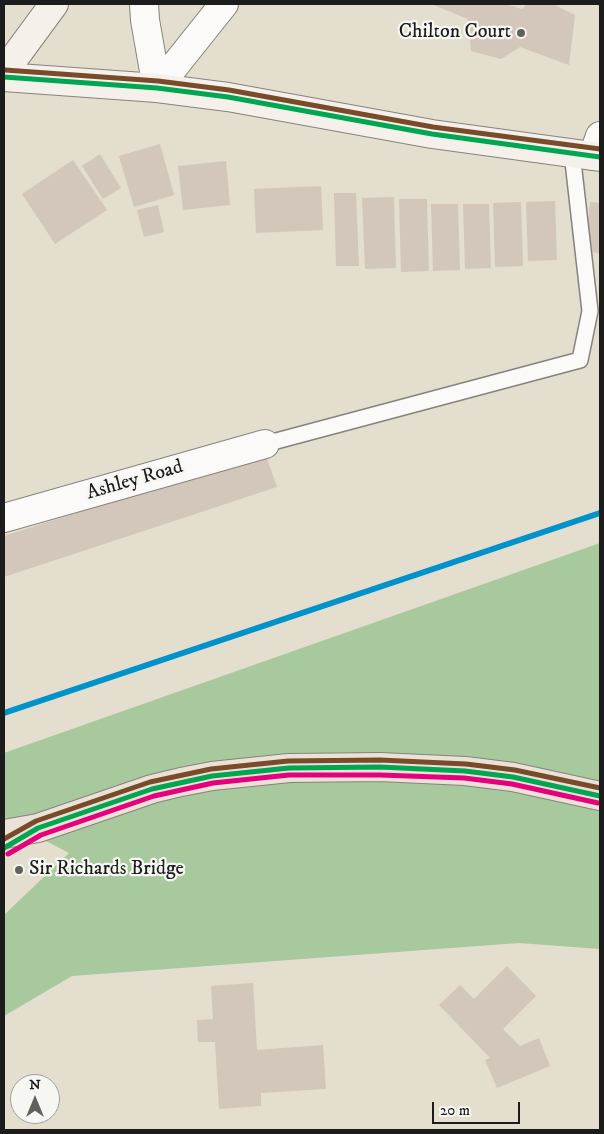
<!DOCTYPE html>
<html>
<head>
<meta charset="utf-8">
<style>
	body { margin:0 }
	#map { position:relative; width:604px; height:1134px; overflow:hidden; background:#e3dece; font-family:"IM FELL DW Pica",serif }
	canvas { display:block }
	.frame { position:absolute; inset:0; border:5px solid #1c1c1c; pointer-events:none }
	.north { position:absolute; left:10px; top:1074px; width:50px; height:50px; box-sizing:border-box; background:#f6f6f2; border:1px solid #9f9f9c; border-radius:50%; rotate:0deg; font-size:14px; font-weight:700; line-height:20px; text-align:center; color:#1c1c1c }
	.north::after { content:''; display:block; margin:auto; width:18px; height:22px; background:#62605a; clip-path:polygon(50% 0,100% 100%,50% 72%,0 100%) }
	.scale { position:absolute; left:432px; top:1102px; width:88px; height:22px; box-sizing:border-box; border:2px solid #1c1c1c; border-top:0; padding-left:6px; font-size:15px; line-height:18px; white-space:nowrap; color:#1c1c1c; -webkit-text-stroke:4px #f6f6f2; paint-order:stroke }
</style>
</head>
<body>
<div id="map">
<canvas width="604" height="1134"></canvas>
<div class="frame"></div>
<div class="north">N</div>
<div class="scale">20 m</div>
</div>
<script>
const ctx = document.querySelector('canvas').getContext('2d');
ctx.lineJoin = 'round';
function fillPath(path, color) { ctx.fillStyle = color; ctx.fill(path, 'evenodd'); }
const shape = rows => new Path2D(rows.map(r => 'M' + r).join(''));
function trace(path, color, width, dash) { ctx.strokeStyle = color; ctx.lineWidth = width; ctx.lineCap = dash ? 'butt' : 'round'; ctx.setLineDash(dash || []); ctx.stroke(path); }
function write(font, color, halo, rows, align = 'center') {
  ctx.font = font + ' "IM FELL DW Pica",serif'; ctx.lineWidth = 4.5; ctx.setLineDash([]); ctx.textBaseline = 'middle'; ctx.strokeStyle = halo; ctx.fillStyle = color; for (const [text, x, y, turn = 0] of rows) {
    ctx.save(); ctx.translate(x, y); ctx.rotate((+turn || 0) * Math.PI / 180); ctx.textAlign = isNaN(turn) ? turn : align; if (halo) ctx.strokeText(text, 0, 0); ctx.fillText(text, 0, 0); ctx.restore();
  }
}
fillPath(shape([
	[600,543,600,949,519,943,72,976,4,1016,4,915,69,853,4,819,4,753]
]), '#a8c89e');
fillPath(shape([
	[431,4,505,4,522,9,527,4,553,4,575,15,569,65,520,47,501,59,471,51,468,19],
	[160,144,174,195,134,207,119,156],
	[100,154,121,188,103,199,82,166],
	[73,160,107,210,55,244,22,194],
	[226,161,230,205,183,210,178,166],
	[321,186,323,230,256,233,254,189],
	[334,193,356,193,359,266,336,266],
	[394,197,396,268,365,269,362,198],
	[399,199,427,199,429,271,401,272],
	[555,201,557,260,528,261,526,202],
	[521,202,523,266,495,267,493,203],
	[590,202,600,203,600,254,586,250],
	[431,204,458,204,460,270,433,271],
	[463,204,489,204,491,268,465,269],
	[158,205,164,232,144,237,137,210],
	[265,453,277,487,4,577,4,536],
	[507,966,536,996,503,1029,520,1046,539,1038,550,1066,497,1088,485,1060,490,1058,439,1005,460,985,474,999],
	[253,983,257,1050,323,1045,326,1089,261,1093,261,1106,219,1109,215,1042,198,1042,197,1020,213,1019,211,986]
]), '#d3c6bb');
const lane = shape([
	[265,444,580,360,590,311,572,153]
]);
const street = shape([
	[144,4,145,20,157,88],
	[157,88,224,4],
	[593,156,600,136],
	[4,518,265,444]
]);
const secondary = shape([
	[4,72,54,4],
	[4,77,157,88,228,97,432,134,600,157]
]);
const primary = shape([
	[4,834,38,828,152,789,181,782,212,776,289,768,380,767,465,771,513,777,600,796]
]);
trace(lane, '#86837c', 18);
trace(street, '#86837c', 30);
trace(secondary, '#86837c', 30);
trace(primary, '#86837c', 30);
trace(shape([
	[598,4,600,5]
]), '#b8b7b4', 3, [4, 4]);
trace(lane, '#fbfaf8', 15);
trace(street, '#fbfaf8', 28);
trace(secondary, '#f5f1ea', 28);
trace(primary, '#ebe2d7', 28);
trace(shape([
	[4,77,157,88,228,97,432,134,600,157],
	[4,848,38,828,152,789,212,776,289,768,380,767,465,771,513,777,600,796]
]), '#00a651', 5);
trace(shape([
	[8,854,41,835,154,796,213,783,289,775,380,775,464,778,512,784,598,803]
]), '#e5007d', 5);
trace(shape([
	[5,70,158,81,229,90,433,127,600,149],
	[4,839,36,821,150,782,211,769,288,761,380,760,466,764,515,770,600,788]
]), '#7a4b2a', 5);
trace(shape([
	[4,713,600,513]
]), '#0092cb', 6);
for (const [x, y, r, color] of [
	[521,33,5,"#62605a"],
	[19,870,5,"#62605a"]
]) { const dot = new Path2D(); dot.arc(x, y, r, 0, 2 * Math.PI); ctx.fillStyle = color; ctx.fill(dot); trace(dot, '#f6f6f2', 2); }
write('20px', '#1c1c1c', '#f6f6f2', [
	["Chilton Court",511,33],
	["Sir Richards Bridge",29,870,"left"]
], 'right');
write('20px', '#1c1c1c', '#f6f6f2', [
	["Ashley Road",135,481,-16]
]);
</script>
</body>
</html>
